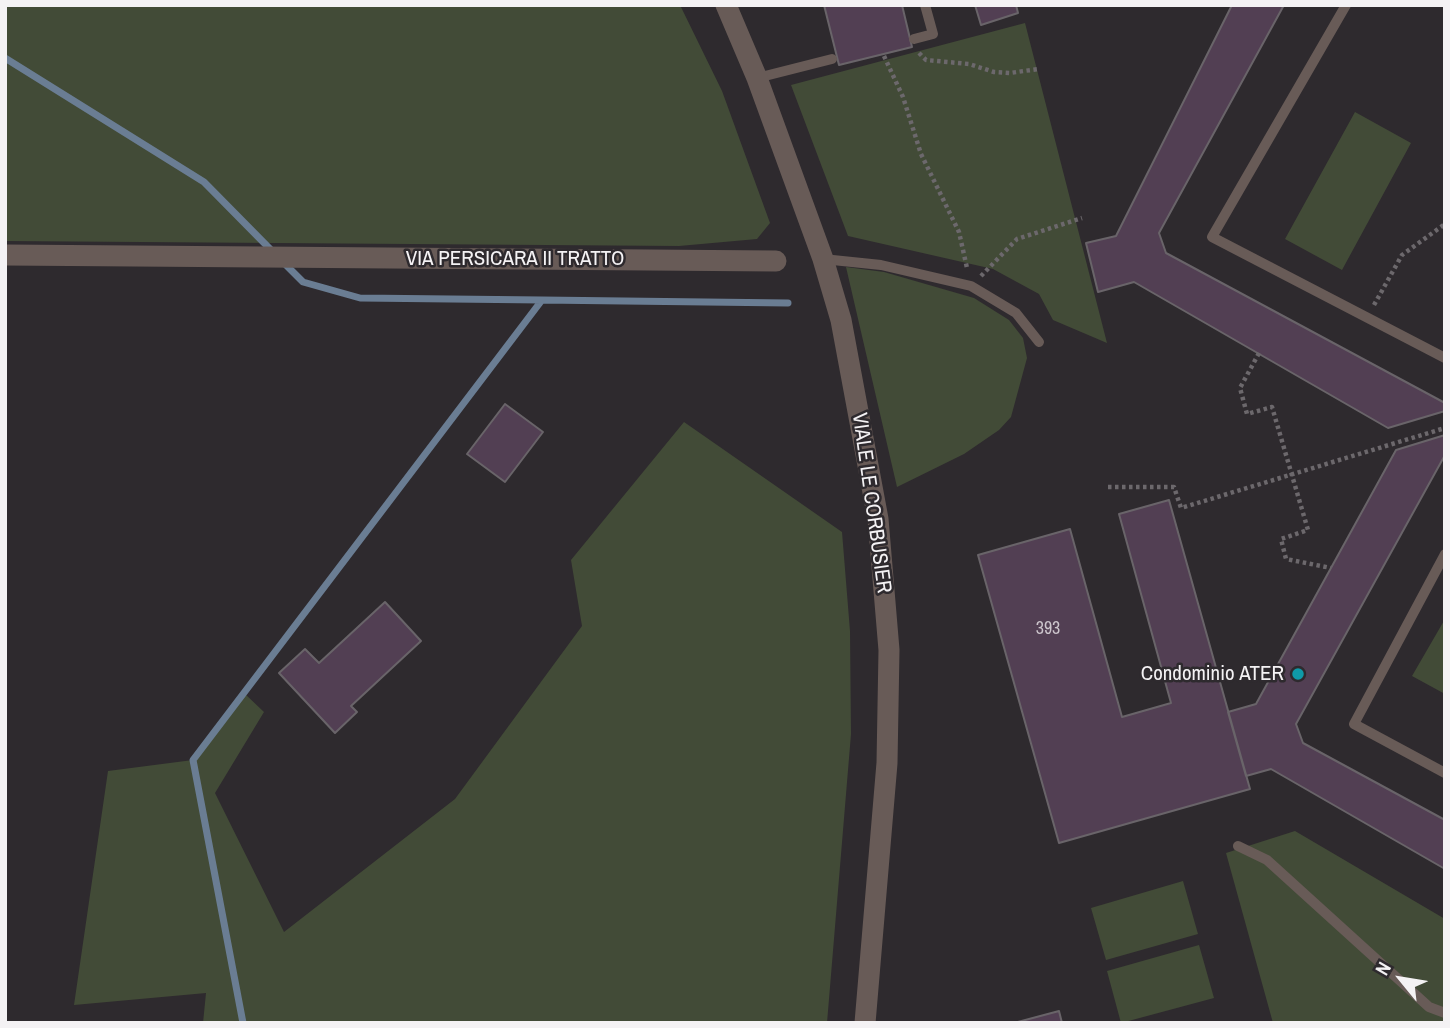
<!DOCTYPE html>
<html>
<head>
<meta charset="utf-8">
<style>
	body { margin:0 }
	#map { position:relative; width:1450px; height:1028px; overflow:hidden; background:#2e2a2e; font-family:"Archivo Narrow",sans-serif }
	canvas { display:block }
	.frame { position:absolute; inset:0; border:7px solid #f4f2f4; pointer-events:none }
	.north { position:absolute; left:1366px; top:944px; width:70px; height:70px; -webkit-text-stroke:5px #2e2a2e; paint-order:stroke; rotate:300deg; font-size:19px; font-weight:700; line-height:28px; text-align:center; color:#f4f2f4 }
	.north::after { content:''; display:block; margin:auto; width:24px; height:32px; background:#f4f2f4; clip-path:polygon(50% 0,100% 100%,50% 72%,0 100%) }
</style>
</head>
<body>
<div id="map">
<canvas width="1450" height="1028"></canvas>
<div class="frame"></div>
<div class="north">N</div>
</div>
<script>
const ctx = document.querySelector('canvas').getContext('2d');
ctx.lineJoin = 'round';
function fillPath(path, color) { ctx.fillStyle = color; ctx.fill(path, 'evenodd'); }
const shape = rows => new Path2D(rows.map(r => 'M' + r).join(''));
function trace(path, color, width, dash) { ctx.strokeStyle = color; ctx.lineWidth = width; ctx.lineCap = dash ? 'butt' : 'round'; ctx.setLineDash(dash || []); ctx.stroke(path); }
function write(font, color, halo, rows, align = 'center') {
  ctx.font = font + ' "Archivo Narrow",sans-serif'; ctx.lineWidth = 5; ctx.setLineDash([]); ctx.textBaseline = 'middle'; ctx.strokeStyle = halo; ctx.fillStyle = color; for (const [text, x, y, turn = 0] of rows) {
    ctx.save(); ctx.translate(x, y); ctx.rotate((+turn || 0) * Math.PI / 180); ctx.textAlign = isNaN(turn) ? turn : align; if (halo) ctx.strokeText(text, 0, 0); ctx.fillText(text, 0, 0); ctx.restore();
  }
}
fillPath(shape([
	[5,5,680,5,722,91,770,223,757,239,679,246,5,241],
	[1025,23,1107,343,1053,320,1039,294,993,269,848,236,791,85],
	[1355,112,1411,143,1342,270,1285,239],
	[846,267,884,272,974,298,1009,320,1023,338,1027,358,1011,417,999,430,964,454,897,487],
	[684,422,842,532,850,631,851,734,827,1023,203,1023,206,993,74,1005,108,771,193,760,244,693,264,712,215,793,284,932,455,799,582,626,571,560],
	[1445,619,1445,694,1412,676],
	[1295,831,1445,919,1445,1023,1273,1023,1226,853],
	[1183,881,1198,934,1106,960,1091,908],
	[1199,945,1214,998,1121,1023,1107,971]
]), '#424b37');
trace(shape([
	[5,58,204,182,274,253],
	[542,300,788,303],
	[243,1023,193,760,542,300,360,298,303,282,283,262]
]), '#6a7d93', 7);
const building = shape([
	[824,5,902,5,912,47,839,65,824,5],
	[975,5,1016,5,1018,13,981,25,975,5],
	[1232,5,1284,5,1159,233,1166,253,1445,403,1445,411,1388,428,1134,282,1098,292,1086,243,1116,236,1232,5],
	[505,404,543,432,505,482,467,454,505,404],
	[1445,435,1445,455,1296,724,1303,743,1445,820,1445,869,1271,769,1246,776,1228,712,1256,704,1396,450,1445,435],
	[1169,500,1250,789,1059,843,978,555,1070,529,1122,717,1171,703,1119,514,1169,500],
	[385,602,421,641,351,706,357,712,335,733,279,673,305,649,319,663,385,602],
	[1059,1011,1062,1023,1014,1023,1059,1011]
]);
fillPath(building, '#523f53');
trace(building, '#696469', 2);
trace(shape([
	[919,53,926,60,969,64,994,72,1010,73,1038,69],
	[884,56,903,97,921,154,959,232,967,268],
	[981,276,1017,239,1082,218],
	[1374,305,1402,255,1445,224],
	[1259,353,1240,388,1247,414,1272,407,1308,530,1281,539,1286,559,1331,568],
	[1108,487,1174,487,1181,508,1445,428]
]), '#6c686c', 4.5, [3.5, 3.5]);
trace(shape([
	[1346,5,1212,237,1445,358],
	[914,39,933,34,925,5],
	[757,78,832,59],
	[823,259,881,265,971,286,1016,313,1039,342],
	[1445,554,1354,724,1445,773],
	[1238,846,1267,860,1429,1007,1445,1013]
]), '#685b57', 10);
trace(shape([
	[5,255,776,261]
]), '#685b57', 21);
trace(shape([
	[726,5,757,78,823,259,841,320,878,519,889,650,887,763,865,1023]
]), '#685b57', 21);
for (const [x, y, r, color] of [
	[1298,674,7,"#0f9aa8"]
]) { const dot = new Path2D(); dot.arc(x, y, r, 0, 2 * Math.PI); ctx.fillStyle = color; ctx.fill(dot); trace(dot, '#2e2a2e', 2.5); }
write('18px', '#ccc5cc', null, [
	["393",1048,629]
]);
write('21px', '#f4f2f4', '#2e2a2e', [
	["VIA PERSICARA II TRATTO",515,259],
	["VIALE LE CORBUSIER",871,503,82]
]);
write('21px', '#f4f2f4', '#2e2a2e', [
	["Condominio ATER",1284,674]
], 'right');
</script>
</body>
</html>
